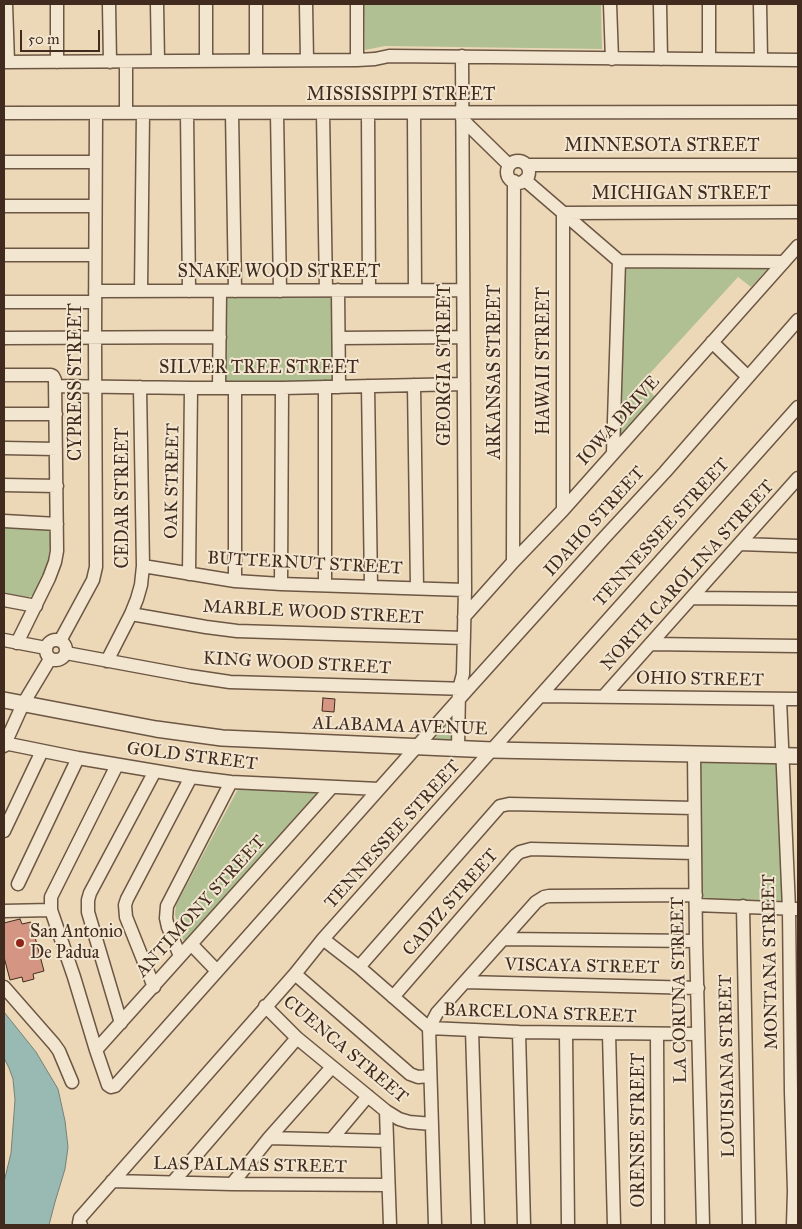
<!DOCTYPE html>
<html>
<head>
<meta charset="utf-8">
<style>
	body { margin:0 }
	#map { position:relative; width:802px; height:1229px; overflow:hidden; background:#ecd8b7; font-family:"IM FELL Great Primer",serif }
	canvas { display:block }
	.frame { position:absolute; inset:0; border:5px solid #412b1e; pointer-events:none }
	.scale { position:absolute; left:20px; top:30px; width:80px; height:22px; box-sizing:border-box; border:2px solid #412b1e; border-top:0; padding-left:6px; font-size:15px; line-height:18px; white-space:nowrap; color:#412b1e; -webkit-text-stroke:4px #f3e6d0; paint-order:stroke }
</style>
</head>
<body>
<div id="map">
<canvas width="802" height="1229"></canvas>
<div class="frame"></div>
<div class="scale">50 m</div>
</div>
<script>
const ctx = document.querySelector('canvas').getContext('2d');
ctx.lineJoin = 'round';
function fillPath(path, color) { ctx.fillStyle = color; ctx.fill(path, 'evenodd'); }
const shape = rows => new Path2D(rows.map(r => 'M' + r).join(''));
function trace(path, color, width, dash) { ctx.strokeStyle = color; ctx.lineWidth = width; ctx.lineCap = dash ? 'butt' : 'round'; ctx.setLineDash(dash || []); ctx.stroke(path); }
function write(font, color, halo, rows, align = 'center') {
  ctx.font = font + ' "IM FELL Great Primer",serif'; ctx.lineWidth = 4; ctx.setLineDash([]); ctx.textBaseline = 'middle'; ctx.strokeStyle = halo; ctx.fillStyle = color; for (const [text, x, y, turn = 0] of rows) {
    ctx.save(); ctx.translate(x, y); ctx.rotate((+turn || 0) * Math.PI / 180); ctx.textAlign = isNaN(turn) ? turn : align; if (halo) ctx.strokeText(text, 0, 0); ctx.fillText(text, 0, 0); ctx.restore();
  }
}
fillPath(shape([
	[364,4,601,4,602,49,385,46,365,50],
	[624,267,769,267,751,287,738,277,642,382,655,397,618,439],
	[333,294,334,382,225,384,223,295],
	[4,526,44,527,49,530,51,539,48,560,43,576,33,595,26,599,4,595],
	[454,716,454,739,434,739],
	[778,761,786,903,702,900,701,762],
	[238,789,320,791,184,942,175,915,176,905]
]), '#b1c093');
const water = shape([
	[4,1012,36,1052,58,1089,65,1121,68,1147,65,1169,55,1202,49,1225,4,1225,4,1182,11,1153,15,1100,13,1079,9,1068,4,1058,4,1012]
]);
fillPath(water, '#99b9b3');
trace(water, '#768077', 1);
const building = shape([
	[323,698,335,699,334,712,322,711,323,698],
	[20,919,22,924,31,922,44,971,33,974,34,979,23,982,22,977,10,980,4,957,4,923,20,919]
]);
fillPath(building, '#d59583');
trace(building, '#412b1e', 1);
const minor = shape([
	[6,4,8,62],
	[57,4,57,62],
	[109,4,110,62],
	[157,4,158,61],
	[206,4,206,61],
	[256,4,256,60],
	[306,4,307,60],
	[357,4,357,60],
	[610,4,612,59],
	[660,4,661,59],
	[709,4,709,59],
	[760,4,761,59],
	[4,62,357,60,375,59,389,56,798,60],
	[4,113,798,112],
	[126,113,126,62],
	[187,113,189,291],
	[232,113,235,291],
	[277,113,280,291],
	[323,113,326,290],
	[368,113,369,290],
	[414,113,415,290],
	[462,119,509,165],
	'507 172a11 11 0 1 1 22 0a11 11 0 1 1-22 0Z',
	[4,162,95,162],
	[527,165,798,165],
	[525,180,619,261],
	[4,206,95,206],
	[4,255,95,255],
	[619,261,784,262],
	[338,290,339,387],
	[95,291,463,290],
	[141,291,143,113],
	[4,302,95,302],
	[4,338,220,337],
	[339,338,463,337],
	[712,342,748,377],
	[4,375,51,375,53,376,55,380,57,551,55,562,49,578,17,643],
	[414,385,417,588],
	[56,386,191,388,282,388,464,384],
	[368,386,371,587],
	[325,387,325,585],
	[219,388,220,291],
	[4,414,56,414],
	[4,448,56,449],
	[613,453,619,261],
	[4,485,57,486],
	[563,510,563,213,798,212],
	[4,521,57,524],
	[740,544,798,546],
	[513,562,514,181],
	[143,566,235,581,281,584,465,590],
	[189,574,191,388],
	[235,581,235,388],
	[281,584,282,388],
	[691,598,798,599],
	[4,600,36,606],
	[131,614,206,627,237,631,464,638],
	[464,617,513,562,563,510,798,246],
	'46 650a10 10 0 1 1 20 0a10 10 0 1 1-20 0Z',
	[4,640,46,648],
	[60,641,93,580,96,567,95,338,96,113],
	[650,644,798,646],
	[66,653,190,676,230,682,468,689],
	[107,661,131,614,137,599,141,585,143,566,140,387],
	[541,696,798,699],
	[604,696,798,478],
	[780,699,789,909,791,1092,794,1191,793,1225],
	[4,743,78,758,191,777,231,782,379,789],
	[4,746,23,704,50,659],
	[458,748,459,689,463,674,465,590,462,56],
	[694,753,696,941,703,1225],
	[117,765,51,897,51,910,74,977,96,1050,108,1085,111,1087,115,1086,468,689,604,538,665,472,798,320],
	[4,831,42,751],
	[18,884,78,758],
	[696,905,798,909],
	[743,906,749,1225],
	[4,911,51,910],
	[323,939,359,967,429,1028,519,1032,698,1034],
	[503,939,696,941],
	[191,944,217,971],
	[180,956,168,927,166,918,167,906,231,782],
	[359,967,500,806,509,804,694,808],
	[295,974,410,1074,418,1077,430,1076],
	[465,982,698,988],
	[4,987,54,1044,59,1051,72,1082],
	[154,987,126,917,125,905,127,899,191,777],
	[393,997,516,855,520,852,531,849,695,853],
	[265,1006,297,1038,386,1111,399,1119,409,1122,432,1124],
	[121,1023,88,912,88,900,90,893,155,771],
	[472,1030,478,1225],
	[519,1032,524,1225],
	[566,1033,568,1225],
	[609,1034,614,1225],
	[657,1034,658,1225],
	[96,1050,332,787],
	[386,1111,390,1225],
	[269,1138,387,1141],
	[331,1140,368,1096],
	[112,1181,232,1184,388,1185],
	[173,1182,297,1038],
	[232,1184,269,1138,332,1067],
	[81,1225,79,1223,80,1218,295,974,323,939,798,407],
	[435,1225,429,1028,437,1013,536,902,544,897,549,896,696,895]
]);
const tertiary = shape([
	[4,700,156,729,222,738,492,750,798,756]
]);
trace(minor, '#6c5644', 15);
trace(tertiary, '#6c5644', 18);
trace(minor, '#f3e6d0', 12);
trace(tertiary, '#f3e6d0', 15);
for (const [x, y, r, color] of [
	[20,943,5,"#8f2418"]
]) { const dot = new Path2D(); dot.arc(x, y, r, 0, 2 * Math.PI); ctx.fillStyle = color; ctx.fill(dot); trace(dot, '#f3e6d0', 2); }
write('18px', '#412b1e', '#f3e6d0', [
	["MISSISSIPPI STREET",401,96],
	["MINNESOTA STREET",662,147],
	["MICHIGAN STREET",681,195],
	["SNAKE WOOD STREET",279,273],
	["HAWAII STREET",545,361,-90],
	["GEORGIA STREET",446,365,-90],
	["SILVER TREE STREET",259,369],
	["ARKANSAS STREET",496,372,-90],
	["CYPRESS STREET",77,382,-90],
	["IOWA DRIVE",619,421,-48],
	["OAK STREET",173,481,-89],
	["CEDAR STREET",124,498,-90],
	["IDAHO STREET",595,522,-48],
	["TENNESSEE STREET",662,533,-48],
	["BUTTERNUT STREET",305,564,3],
	["NORTH CAROLINA STREET",688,576,-48],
	["MARBLE WOOD STREET",313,613,3],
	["KING WOOD STREET",297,664,3],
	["OHIO STREET",700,680,1],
	["ALABAMA AVENUE",400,727,2],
	["GOLD STREET",192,757,7],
	["TENNESSEE STREET",393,835,-48],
	["CADIZ STREET",451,903,-49],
	["ANTIMONY STREET",201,907,-48],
	["MONTANA STREET",771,962,-91],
	["VISCAYA STREET",582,967,1],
	["LA CORUNA STREET",680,990,-91],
	["BARCELONA STREET",540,1014,2],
	["CUENCA STREET",345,1050,40],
	["LOUISIANA STREET",728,1066,-91],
	["ORENSE STREET",640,1130,-90],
	["LAS PALMAS STREET",250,1166,1]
]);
write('18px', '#412b1e', '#f3e6d0', [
	["San Antonio",30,933],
	["De Padua",30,954]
], 'left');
</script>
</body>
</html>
